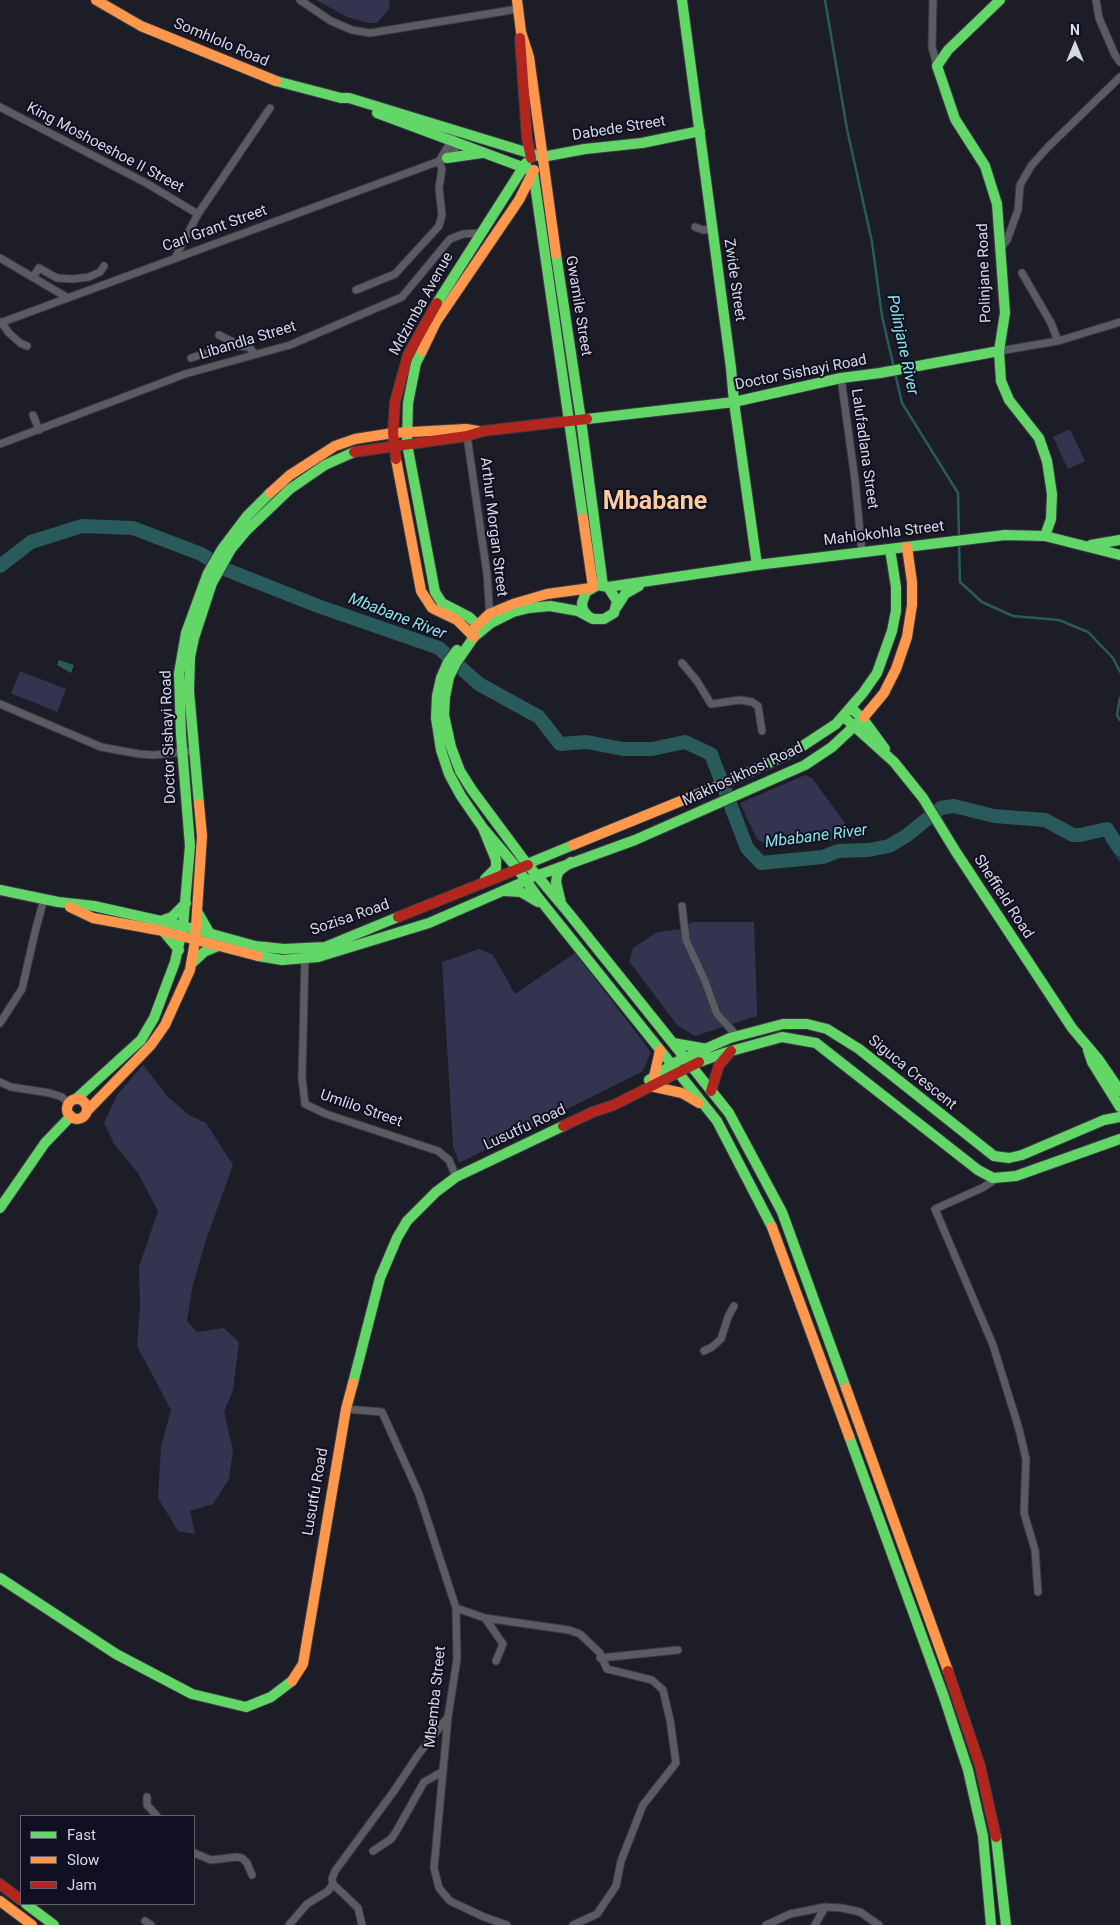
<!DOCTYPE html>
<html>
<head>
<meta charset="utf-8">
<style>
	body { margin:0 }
	#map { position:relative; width:1120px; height:1925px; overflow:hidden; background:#1d1d28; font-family:Roboto,sans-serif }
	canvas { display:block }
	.legend { position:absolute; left:20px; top:1815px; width:175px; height:90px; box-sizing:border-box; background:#111022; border:1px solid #606070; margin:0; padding:6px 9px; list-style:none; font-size:15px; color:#d7d8e5 }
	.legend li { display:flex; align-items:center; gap:10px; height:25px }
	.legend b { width:25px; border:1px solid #606070 }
	.north { position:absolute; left:1050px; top:20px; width:50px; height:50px; -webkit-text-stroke:4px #111022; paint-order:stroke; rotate:0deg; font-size:14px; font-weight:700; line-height:20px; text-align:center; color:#d7d8e5 }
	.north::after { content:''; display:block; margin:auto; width:18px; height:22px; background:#d7d8e5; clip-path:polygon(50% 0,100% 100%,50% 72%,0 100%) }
</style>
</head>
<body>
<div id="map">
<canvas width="1120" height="1925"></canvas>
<ul class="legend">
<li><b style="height:6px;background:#63d668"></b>Fast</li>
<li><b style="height:6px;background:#ff974d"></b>Slow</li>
<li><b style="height:6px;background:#b3261e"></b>Jam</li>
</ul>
<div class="north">N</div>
</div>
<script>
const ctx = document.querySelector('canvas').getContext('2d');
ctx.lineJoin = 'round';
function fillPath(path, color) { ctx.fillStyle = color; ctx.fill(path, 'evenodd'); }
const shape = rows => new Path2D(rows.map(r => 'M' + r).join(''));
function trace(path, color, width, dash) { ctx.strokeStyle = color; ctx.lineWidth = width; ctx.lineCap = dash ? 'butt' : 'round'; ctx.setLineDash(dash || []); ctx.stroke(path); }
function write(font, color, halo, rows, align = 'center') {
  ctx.font = font + ' Roboto,sans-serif'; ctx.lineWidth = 4; ctx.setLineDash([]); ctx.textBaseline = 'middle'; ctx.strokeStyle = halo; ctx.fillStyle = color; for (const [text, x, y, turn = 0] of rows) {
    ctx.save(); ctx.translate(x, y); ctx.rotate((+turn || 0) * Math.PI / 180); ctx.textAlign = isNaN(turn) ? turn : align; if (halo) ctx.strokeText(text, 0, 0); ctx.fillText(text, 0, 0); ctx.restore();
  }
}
fillPath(shape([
	[316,0,389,0,390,8,377,23,368,23,347,17],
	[1070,429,1085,461,1068,469,1053,437],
	[20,671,66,689,57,712,11,693],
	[805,775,812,778,856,838,771,847,757,839,740,803],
	[1107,829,1120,839,1120,862,1106,842],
	[692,922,754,922,757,1008,757,1016,695,1036,677,1025,629,961,633,948,657,932,684,929],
	[479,949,493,955,515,994,575,953,651,1052,643,1071,459,1163,453,1146,442,962],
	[143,1065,168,1097,189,1115,206,1123,233,1165,205,1243,192,1289,187,1321,197,1332,224,1328,239,1342,233,1390,224,1412,233,1450,229,1479,213,1504,190,1511,195,1534,178,1531,158,1498,161,1446,171,1410,137,1346,140,1308,139,1267,158,1211,138,1173,114,1144,104,1123,117,1095]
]), '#33344f');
fillPath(shape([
	[59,660,74,665,71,673,57,665]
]), '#295a5c');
trace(shape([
	[825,0,847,129,872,242,882,316,894,368],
	[895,373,902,403,958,493,959,538],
	[959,544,960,582,982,602,1013,616,1059,620,1088,632,1113,658,1120,672],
	[1120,698,1117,715,1120,720]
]), '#295a5c', 2.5);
trace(shape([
	[0,566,31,542,82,526,133,528,201,554,227,570,318,606,439,648,479,684,539,717,560,744,587,742,623,749,652,749,685,742,711,754,747,848,761,863,823,857,838,851,869,850,889,846,906,836,941,808,954,806,994,816,1045,820,1073,835,1080,835,1107,829,1120,849]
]), '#295a5c', 14);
const street = shape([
	[300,0,331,21,352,30,370,33,518,9],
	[933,0,932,47,937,66],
	[1096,0,1099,18,1115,55,1120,62],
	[0,107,146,183,198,214],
	[439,161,453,138],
	[695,227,703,230,711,229],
	[1000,249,1007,240,1018,210,1020,185,1031,166,1047,148,1120,77],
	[0,258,68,298],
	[175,258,198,214,270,108],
	[1022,273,1051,323,1058,341],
	[33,277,39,268,57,278,73,279,89,277,100,272,104,266],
	[356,290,395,274,439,226,442,215,439,188,442,169,439,161],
	[1,322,9,333,20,343,27,346],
	[0,323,445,159,453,153,458,143],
	[219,335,241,346],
	[999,351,1058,341,1120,322],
	[191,358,223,348,237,346,249,347,255,354],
	[841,378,855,480,862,553],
	[33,415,39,430],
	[467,436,487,574,490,617],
	[0,444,185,374,290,345,402,297,450,239,463,234,481,233],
	[682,663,697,681,711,704,740,700,752,702,758,706,762,731],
	[0,704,101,747,139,754,154,755,194,751],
	[682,906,686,940,705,981,717,1014,737,1036],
	[305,956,302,1078,305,1104,326,1114,438,1151,449,1160,456,1177],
	[0,1023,22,989,36,928,44,899],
	[0,1082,11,1087,50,1093,62,1097,69,1104],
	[999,1177,982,1188,935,1209,993,1345,1019,1429,1026,1459,1024,1513,1035,1550,1038,1592],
	[704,1351,712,1347,721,1339,728,1317,734,1306],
	[346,1409,382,1412,419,1494,456,1608,457,1659,448,1717,434,1868,439,1888,450,1901,484,1917,507,1925],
	[456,1608,485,1618,569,1630,580,1634,600,1653,607,1669,652,1680,663,1690,670,1720,676,1763,643,1805,621,1861,616,1886,597,1914,573,1925],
	[485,1618,503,1644,496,1661],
	[600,1658,678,1650],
	[147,1797,147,1805,157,1816],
	[373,1851,391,1839,397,1830,424,1782,442,1772],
	[194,1853,211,1860,236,1857,242,1858,247,1863,252,1875],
	[145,1921,151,1925],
	[289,1925,307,1904,328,1891,333,1884],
	[362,1925,358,1908,333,1884,332,1879,335,1871,394,1791,418,1755,448,1717],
	[766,1925,790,1914,825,1907,842,1908,860,1912,879,1925],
	[815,1925,825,1907]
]);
const fast = shape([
	[682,0,731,368,734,402,757,565],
	[1000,0,948,50,937,66,955,119,985,166,997,204,1005,313,999,351,1001,381,1009,400,1039,438,1047,461,1052,494,1051,519,1045,536],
	[276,81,341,98,349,98,542,157,585,149,642,143,700,131],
	[377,113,533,171,583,518],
	[447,158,482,153],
	[556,254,581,420,603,586],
	[437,303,526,163],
	[422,351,416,363,408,403,407,444,435,592,442,603,469,617,482,629],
	[587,419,734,402,841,378,880,373,999,351],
	[1091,545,1120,540],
	[608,587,757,565,1005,535,1045,536,1120,555],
	[616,608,625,594,639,586],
	[457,650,448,662,441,678,437,696,436,718,441,750,449,774,461,796,483,828,517,868],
	[851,708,863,719,885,749],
	[844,717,894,762,923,798,956,852,1072,1028,1099,1060,1120,1091],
	[730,781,795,751,836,724,863,693,877,673,892,631,896,611,896,587,890,549],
	[199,804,189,691,190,657,194,638,212,583,231,549,246,531,290,489,325,465,354,452],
	[483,828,496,860,496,868,485,879],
	[573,845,527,864,472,790,460,771,451,747,444,715,445,697,449,677,456,663,474,637,491,623,513,612,529,608,550,606,578,611,593,619,604,619,614,613,617,601,608,587,598,585,586,592,582,603,583,610,588,616],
	[528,865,567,911,729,1113,782,1212,846,1388],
	[517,868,537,896,717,1121,772,1227],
	[536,876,635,840,805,765,832,747,864,717],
	[0,890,58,902,94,906,183,926,255,946,284,949,325,947,398,917],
	[504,891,521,892,538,902],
	[561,903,556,882,557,876,559,871,571,862],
	[198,913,210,934],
	[161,921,172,917,186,903],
	[164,932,179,950],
	[258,956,282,960,318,957,429,923,530,879],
	[191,964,204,952,216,947],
	[673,1043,707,1049],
	[1088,1050,1092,1062,1120,1107],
	[699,1062,724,1053,782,1037,816,1043,978,1170,993,1178,1016,1176,1120,1139],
	[649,1080,678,1061,730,1038,783,1024,807,1024,827,1029,859,1049,994,1156,1009,1158,1022,1155,1104,1120,1120,1117],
	[76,1099,141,1040,154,1018,175,962,183,926,190,846,181,735,179,673,186,633,208,573,222,549,247,516,270,493],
	[0,1208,45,1143,71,1116],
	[353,1383,380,1278,397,1238,407,1221,436,1192,456,1177,563,1126],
	[849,1436,944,1697,968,1770,983,1836,991,1925],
	[0,1578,116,1654,192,1694,246,1707,271,1697,292,1681],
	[996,1837,1006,1925],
	[26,1904,54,1925]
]);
const slow = shape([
	[96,0,141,26,276,81],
	[517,0,521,32,529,57,556,254],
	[422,351,436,322,519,200,534,170],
	[396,459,421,591,432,608,457,620,474,637],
	[270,493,290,475,335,446,355,439,393,433,466,429,478,431],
	[583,518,593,587],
	[474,629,489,614,513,604,547,594,591,588],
	[864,717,884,693,896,669,907,637,912,605,912,582,907,547],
	[573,845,730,781],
	[70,907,93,918,158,930,258,956],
	[654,1077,660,1050],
	[650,1086,682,1093,699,1103],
	'67 1109a10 10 0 1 1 20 0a10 10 0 1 1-20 0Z',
	[87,1111,151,1045,165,1025,190,970,195,941,202,836,199,804],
	[772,1227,849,1436],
	[846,1388,948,1671],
	[292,1681,303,1664,346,1409,353,1383],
	[0,1901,32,1925]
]);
const jam = shape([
	[520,38,527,138,531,158],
	[354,452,467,436,483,431,587,419],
	[396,459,393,433,395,402,408,355,437,303],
	[398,917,528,865],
	[711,1091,719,1065,731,1051],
	[563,1126,593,1112,614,1105,699,1062],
	[948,1671,980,1766,996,1837],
	[0,1884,21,1900]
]);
trace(street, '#3a3a43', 9);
trace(fast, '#3a3a43', 12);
trace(slow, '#3a3a43', 12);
trace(jam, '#3a3a43', 12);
trace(street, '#5b5b64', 7);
trace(fast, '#63d668', 10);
trace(slow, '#ff974d', 10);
trace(jam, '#b3261e', 10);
write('15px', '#d7d8e5', '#111022', [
	["Somhlolo Road",221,43,23],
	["Dabede Street",619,129,-9],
	["King Moshoeshoe II Street",105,148,28],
	["Carl Grant Street",215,229,-20],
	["Polinjane Road",985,273,-92],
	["Zwide Street",734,280,82],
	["Mdzimba Avenue",422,304,-61],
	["Gwamile Street",578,306,81],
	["Libandla Street",248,341,-17],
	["Doctor Sishayi Road",801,373,-11],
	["Lalufadlana Street",864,449,82],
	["Arthur Morgan Street",493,527,83],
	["Mahlokohla Street",884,534,-7],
	["Doctor Sishayi Road",169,737,-92],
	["Makhosikhosi Road",743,775,-25],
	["Sheffield Road",1003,897,57],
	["Sozisa Road",350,918,-19],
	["Siguca Crescent",912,1073,39],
	["Umlilo Street",361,1109,19],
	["Lusutfu Road",525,1128,-25],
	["Lusutfu Road",316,1492,-80],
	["Mbemba Street",436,1697,-84]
]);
write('italic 16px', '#8ae4e6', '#111022', [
	["Polinjane River",902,345,78],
	["Mbabane River",397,617,21],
	["Mbabane River",816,837,-7]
]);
write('bold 25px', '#fdcba0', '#111022', [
	["Mbabane",655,503]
]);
</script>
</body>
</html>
